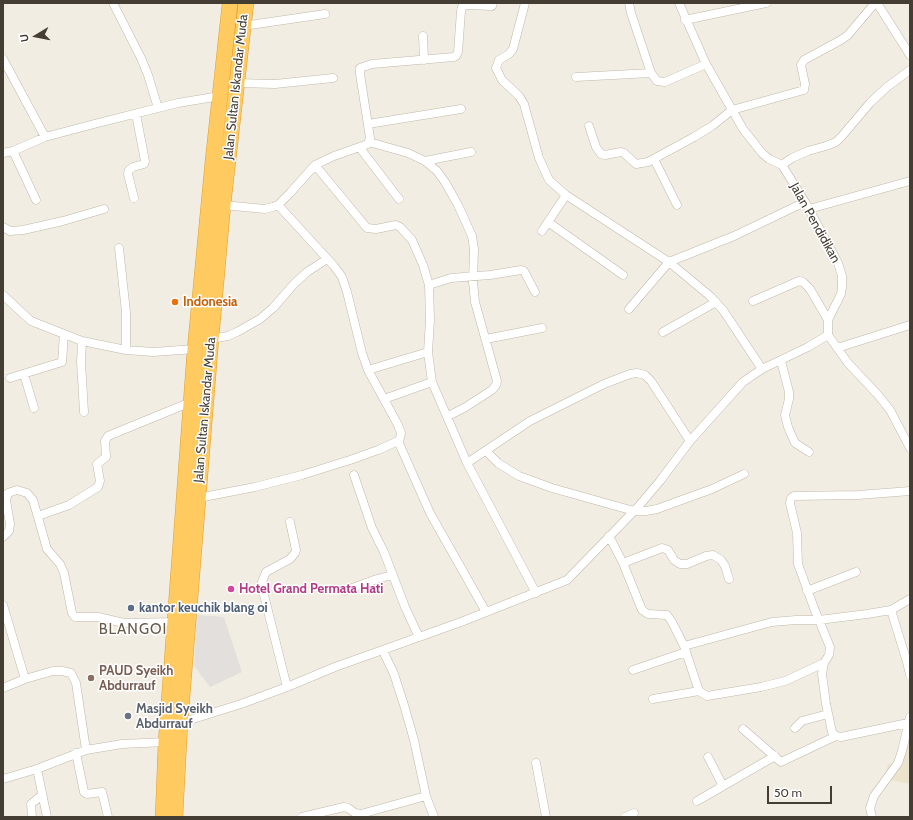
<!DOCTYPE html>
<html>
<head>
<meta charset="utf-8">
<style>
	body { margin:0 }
	#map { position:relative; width:913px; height:820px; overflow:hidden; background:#f2ede3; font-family:Cabin,sans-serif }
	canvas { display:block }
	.frame { position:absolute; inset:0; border:4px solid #433d33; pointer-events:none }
	.north { position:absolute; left:16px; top:16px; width:40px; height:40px; -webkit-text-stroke:3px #fff; paint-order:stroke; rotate:260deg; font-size:11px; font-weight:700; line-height:16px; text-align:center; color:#433d33 }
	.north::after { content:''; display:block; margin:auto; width:14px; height:18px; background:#433d33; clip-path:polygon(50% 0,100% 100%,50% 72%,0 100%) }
	.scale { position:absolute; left:767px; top:786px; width:65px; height:18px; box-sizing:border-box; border:2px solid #433d33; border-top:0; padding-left:5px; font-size:12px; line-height:14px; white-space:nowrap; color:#433d33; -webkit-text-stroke:3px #fff; paint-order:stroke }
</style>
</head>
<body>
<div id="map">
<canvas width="913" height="820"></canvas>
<div class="frame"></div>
<div class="north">U</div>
<div class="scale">50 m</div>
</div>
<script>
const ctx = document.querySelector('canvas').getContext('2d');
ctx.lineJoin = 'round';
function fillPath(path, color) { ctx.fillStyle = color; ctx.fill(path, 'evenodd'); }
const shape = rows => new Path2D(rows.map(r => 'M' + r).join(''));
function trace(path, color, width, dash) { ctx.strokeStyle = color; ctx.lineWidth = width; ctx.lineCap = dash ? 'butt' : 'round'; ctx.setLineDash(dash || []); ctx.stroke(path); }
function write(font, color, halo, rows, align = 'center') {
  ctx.font = font + ' Cabin,sans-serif'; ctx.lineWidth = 3; ctx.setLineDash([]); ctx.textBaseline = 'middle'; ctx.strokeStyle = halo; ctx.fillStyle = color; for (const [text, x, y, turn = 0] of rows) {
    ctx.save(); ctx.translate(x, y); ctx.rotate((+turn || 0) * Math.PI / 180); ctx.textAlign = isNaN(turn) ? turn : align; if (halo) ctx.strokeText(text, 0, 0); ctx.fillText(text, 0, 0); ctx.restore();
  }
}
fillPath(shape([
	[910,729,910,784,885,779,888,764,900,765]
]), '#ebe3cc');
fillPath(shape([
	[197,615,224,617,242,672,210,687,194,666]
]), '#e2dfdc');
const street = shape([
	[113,3,141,58,148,75,158,108],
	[525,3,513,49,509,54,499,60,496,68,502,80,519,96,524,104,539,158,549,180,566,195,669,262,710,296,723,310,762,369],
	[629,3,631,13,651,73,657,81,665,82,706,64],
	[679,3,706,64,743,129,762,153,769,159,782,165,805,202,838,263,842,276,842,287,841,294,828,320,828,335,848,363,878,395,890,410,910,448],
	[877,3,910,55],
	[685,20,766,3],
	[243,26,325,14],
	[423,36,424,60],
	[3,59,45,137],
	[576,77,651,73],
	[237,83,275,84,333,78],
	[368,124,461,109],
	[589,126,596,147,601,154,605,155,621,152,624,153,636,164,648,162,694,137,712,126,732,110,804,90,805,84,801,65,804,60,841,40,848,35,875,3],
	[369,142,408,153,425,161,437,171,445,182,458,205,472,236,474,249,473,282,475,302,497,381,496,385,492,390,464,408,448,416],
	[360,148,399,199],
	[13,151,36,200],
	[3,153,13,151,45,137,98,123,178,103,220,96],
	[654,159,677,205],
	[425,161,471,152],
	[315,165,367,228,376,229,396,225,400,227,412,240,423,265,429,285,430,320,428,352,432,382,467,463,536,593],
	[782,165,792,158,808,151,826,146,836,142,842,136,870,103,887,87,910,70],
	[134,198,128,174,129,170,133,167,144,164,145,161,136,114],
	[223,205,265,209,273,207,278,205,290,193,315,165,334,156,368,144,370,138,360,74,360,68,372,64,454,57,456,56,458,52,461,11,462,7,466,5,492,6,493,3],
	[809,209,910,181],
	[548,222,623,275],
	[3,227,10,231,23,230,63,221,104,209],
	[542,231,566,195],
	[119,248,126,312,126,350],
	[429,285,451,278,490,275,521,270,524,271,535,292],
	[3,295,31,321,82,341,126,350,153,352,195,349],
	[753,301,799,281,803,282,810,289,828,320],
	[629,309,669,262,734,236,805,202],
	[663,332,716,302],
	[211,339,228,336,237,332,260,319,273,308,294,284,307,272,327,259],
	[486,339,542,328],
	[82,341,81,362,84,412],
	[837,348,910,325],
	[781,361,789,392,789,399,785,415,788,427,795,443,809,452],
	[368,370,428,352],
	[24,374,34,408],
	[10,378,62,362,64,334],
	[384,399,432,382],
	[398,441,430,513,486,612],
	[486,451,498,463,519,476,552,488,634,511,646,511,657,509,712,489,744,474],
	[467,463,530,421,604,384,630,374,637,373,645,375,651,381,690,441],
	[354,475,372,528,384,552,405,607,419,637],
	[198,498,255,487,302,475,350,460,378,450,398,441,400,438,401,433,398,425,368,370,362,353,347,292,342,277,334,266,278,205],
	[6,500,8,493,17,490,27,493,33,500,47,549,60,564,64,573,72,613,75,617,98,617,124,623,176,622],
	[38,516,69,505,98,487,100,481,97,464,106,457,105,441,108,436,191,402],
	[609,536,623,563,642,610,648,614,667,615,672,622,684,646,772,622,796,620,819,620,867,614,891,610,910,599],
	[3,537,9,531,10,524,6,500,3,495],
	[623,563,662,548,668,550,674,560,680,564,687,564,706,556,713,555,721,560,725,566,729,579],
	[344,591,377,579,392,575],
	[807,591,856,572],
	[3,605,25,679],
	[891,610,907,662,910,675],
	[684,646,699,691,707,696,761,687,785,681,824,663],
	[383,651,394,674,404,705,414,740,426,796,434,817],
	[633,670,686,652],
	[287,687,263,591,262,582,266,572,290,559,295,553,296,550,290,522],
	[3,688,25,679,53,671,62,671,71,673,76,683,86,750],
	[653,699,699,691],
	[180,723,241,704,287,687,335,667,461,622,567,580,638,507,660,481,690,441,743,382,762,369,808,347,828,335],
	[908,723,841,737,836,736,832,732,826,704,822,674,824,663,829,655,830,647,814,608,798,564,797,533,790,503,791,498,794,496,858,495,910,491],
	[795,728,802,721,828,714],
	[743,729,781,762,836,736],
	[76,753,84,792,87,794,102,792,108,817],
	[708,757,723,786],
	[536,763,546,817],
	[37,769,47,817],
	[3,779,37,769,86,750,122,744,166,742],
	[697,801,775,756],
	[32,817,31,804,42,795],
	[302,817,344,807,348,808,355,813,361,814,426,796],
	[625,817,634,813],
	[872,817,870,808,874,796,898,763,902,751,910,717]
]);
const highway = shape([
	[163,817,166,742,195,349,213,160,230,3],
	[175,817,180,723,211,339,223,205,246,3]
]);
trace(street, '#c0b8a8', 9);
trace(highway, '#df9e2f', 16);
trace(street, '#fff', 8);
trace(highway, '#ffca60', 15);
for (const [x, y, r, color] of [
	[175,302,4,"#e8710a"],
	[231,589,4,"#d1479c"],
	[131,608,4,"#5c6f8a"],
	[91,678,4,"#8d6e63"],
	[128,716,4,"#6b7280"]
]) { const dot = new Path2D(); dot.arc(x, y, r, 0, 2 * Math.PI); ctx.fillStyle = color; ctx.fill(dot); trace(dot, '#fff', 1.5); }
write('13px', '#433d33', '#fff', [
	["Jalan Sultan Iskandar Muda",236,87,-84],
	["Jalan Pendidikan",815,223,61],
	["Jalan Sultan Iskandar Muda",205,410,-85]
]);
write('bold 13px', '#c56008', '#fff', [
	["Indonesia",183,302]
], 'left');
write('bold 13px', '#b23c85', '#fff', [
	["Hotel Grand Permata Hati",239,589]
], 'left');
write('bold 13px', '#4e5e75', '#fff', [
	["kantor keuchik blang oi",139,608]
], 'left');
write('bold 13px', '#785e54', '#fff', [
	["PAUD Syeikh",99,671],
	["Abdurrauf",99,686]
], 'left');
write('bold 13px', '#5b616d', '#fff', [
	["Masjid Syeikh",136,709],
	["Abdurrauf",136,724]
], 'left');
ctx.letterSpacing = '1px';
write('15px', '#665b4a', '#fff', [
	["BLANGOI",133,630]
]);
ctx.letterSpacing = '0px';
</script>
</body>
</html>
